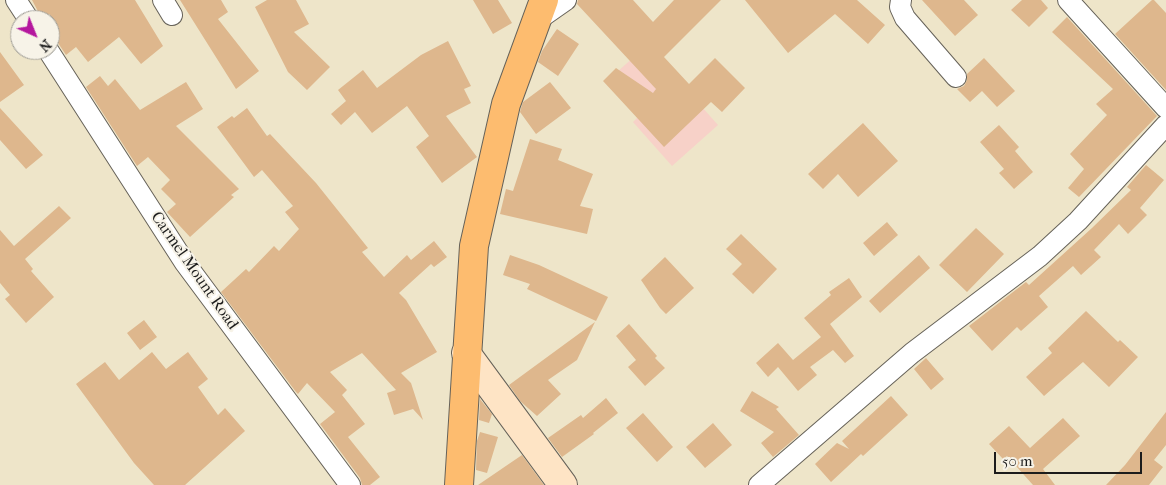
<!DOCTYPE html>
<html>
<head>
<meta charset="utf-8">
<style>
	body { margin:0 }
	#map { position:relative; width:1166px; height:485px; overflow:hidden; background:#eee5c9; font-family:"IM FELL French Canon",serif }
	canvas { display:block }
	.north { position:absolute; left:10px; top:10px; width:50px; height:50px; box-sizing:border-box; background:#f7f3e8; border:1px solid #9f9d96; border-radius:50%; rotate:136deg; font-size:14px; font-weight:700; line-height:20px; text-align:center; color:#1c1c1c }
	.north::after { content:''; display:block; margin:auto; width:18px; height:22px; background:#b5179e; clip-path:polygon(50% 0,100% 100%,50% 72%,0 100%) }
	.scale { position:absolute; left:994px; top:452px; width:148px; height:22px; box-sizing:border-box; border:2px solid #1c1c1c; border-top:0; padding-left:6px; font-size:15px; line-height:18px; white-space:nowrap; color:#1c1c1c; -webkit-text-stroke:4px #f7f3e8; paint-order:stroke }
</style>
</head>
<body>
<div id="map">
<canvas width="1166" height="485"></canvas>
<div class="north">N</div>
<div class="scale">50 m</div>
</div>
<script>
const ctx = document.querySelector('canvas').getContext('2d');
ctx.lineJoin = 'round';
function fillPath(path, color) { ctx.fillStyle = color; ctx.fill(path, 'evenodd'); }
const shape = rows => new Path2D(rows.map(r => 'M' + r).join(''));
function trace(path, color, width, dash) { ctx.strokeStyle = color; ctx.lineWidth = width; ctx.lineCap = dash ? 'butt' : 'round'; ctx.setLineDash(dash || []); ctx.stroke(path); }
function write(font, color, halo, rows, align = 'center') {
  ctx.font = font + ' "IM FELL French Canon",serif'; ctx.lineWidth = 4; ctx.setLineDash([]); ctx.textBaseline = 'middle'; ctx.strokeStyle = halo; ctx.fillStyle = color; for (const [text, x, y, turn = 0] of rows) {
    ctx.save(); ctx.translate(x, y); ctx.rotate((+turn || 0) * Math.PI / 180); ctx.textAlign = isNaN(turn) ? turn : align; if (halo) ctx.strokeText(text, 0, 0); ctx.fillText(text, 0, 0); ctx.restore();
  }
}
fillPath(shape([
	[635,56,661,61,718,125,672,166,633,122,638,117,617,72]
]), '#f7d1c8');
fillPath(shape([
	[32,0,135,0,163,46,141,64,119,37,88,62,76,47,66,55,58,43,50,39,50,14,42,19],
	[180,0,221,0,228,12,218,19,259,71,236,89],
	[267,0,296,0,309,24,294,32,330,67,307,90,288,72,255,7],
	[473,0,498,0,512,23,493,34],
	[578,0,633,0,653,22,674,0,721,0,664,57,689,84,715,58,745,88,722,112,711,102,664,147,603,81,616,68,653,93,656,89,577,4],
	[745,0,857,0,885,25,868,44,835,14,788,53],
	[922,0,964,0,978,15,955,36],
	[1022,0,1041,0,1048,8,1029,27,1011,10],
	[1152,0,1154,0,1166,13,1166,90,1115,34],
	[1067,17,1157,116,1079,197,1068,188,1084,169,1070,154,1107,115,1096,104,1113,89,1052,32],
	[557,29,579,44,558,76,538,62,542,51],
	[448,41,471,86,464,89,471,103,446,116,477,157,442,183,416,147,429,136,407,106,372,133,355,112,341,125,331,114,346,101,338,90,363,70,377,88,421,55],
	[0,52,24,85,0,102],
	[984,58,1015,91,997,107,982,91,970,102,957,89,964,86,967,80,967,74],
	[100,76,108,86,115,79,140,110,186,82,203,109,176,126,239,189,231,195,234,197,190,237,167,212,176,204,161,189,170,180,148,157,137,166,86,87],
	[550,82,571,108,536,134,520,112,521,108,523,102],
	[0,108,43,155,26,169,0,140],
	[247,108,267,136,270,134,316,183,368,248,362,252,384,277,407,255,411,260,434,241,447,257,434,267,431,264,399,293,406,300,437,352,401,373,411,383,423,420,413,409,394,415,387,393,396,390,362,353,330,372,347,390,342,395,365,424,348,437,380,477,370,485,362,485,360,478,320,424,335,412,307,383,298,394,296,392,221,292,246,269,249,272,274,246,279,251,299,229,285,212,293,206,262,170,254,177,217,127,232,116,234,118],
	[863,123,898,161,858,197,838,174,823,189,808,174],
	[999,125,1019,147,1015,151,1033,172,1014,189,999,173,1004,169,980,142],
	[530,139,562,149,558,160,593,174,580,206,593,209,587,234,500,214,506,189,513,191],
	[1146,165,1164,180,1140,208,1147,215,1128,234,1119,224,1094,250,1101,257,1081,275,1073,266,1039,296,1048,307,1021,331,1017,327,992,351,969,326,1026,282,1029,285,1092,228,1131,190,1127,187],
	[59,206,71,218,25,259,33,269,31,271,54,297,26,323,5,299,10,295,0,283,0,230,14,246],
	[887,222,898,235,874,256,863,243],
	[976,228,1004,254,967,292,939,265],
	[741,234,777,269,753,294,732,274,742,264,726,249],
	[510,255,539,265,608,297,596,321,527,289,530,284,503,275],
	[919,255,930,268,880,313,869,301],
	[665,257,694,288,666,314,660,308,641,280],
	[849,278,862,297,830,324,854,356,845,363,833,350,810,367,817,375,798,391,778,367,768,377,756,363,778,343,793,360,821,337,804,318,831,295,829,292],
	[1086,311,1118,342,1120,340,1138,357,1109,387,1083,362,1044,396,1026,377,1052,353,1048,348],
	[144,320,157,337,140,350,127,333],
	[595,322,577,360,548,380,561,394,537,416,520,401,509,385],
	[629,324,657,356,655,358,665,368,645,386,628,367,636,360,616,336],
	[152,352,166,369,188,352,208,379,198,387,218,415,225,408,245,431,185,485,154,485,134,463,76,384,105,362,119,380],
	[926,358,944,379,931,390,914,369],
	[752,391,779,407,776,409,799,435,773,457,761,443,774,432,740,411],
	[891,396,908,415,863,456,861,454,831,482,815,464,837,443,849,449,842,441],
	[606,398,618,413,593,433,594,434,562,457,548,438,581,415,583,418],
	[480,399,492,414,489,423,479,420],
	[1166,412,1166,445,1154,460,1163,467,1149,485,1106,485,1125,465],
	[643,413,673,447,657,462,626,428],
	[1063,418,1080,436,1043,469,1055,485,1033,485,1007,456,1003,459,989,444,1009,426,1030,448],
	[713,423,732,445,705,468,686,447],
	[480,432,498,437,487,473,476,470,477,441],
	[522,455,544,485,478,485]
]), '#deb78d');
const street = shape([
	[16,0,29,20],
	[163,0,172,15],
	[901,0,900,7,905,18,956,77],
	[1068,0,1166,108],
	[536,21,566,0],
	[48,50,185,263,350,485],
	[759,485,912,353,1040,256,1078,221,1166,125]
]);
const secondary = shape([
	[466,353,563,485]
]);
const primary = shape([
	[459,485,474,246,506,104,544,0]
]);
trace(street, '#666259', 22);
trace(secondary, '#666259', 30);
trace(primary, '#666259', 30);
trace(street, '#fff', 20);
trace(secondary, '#fee4c5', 28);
trace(primary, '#fdbc6f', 28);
write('16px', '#1c1c1c', '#f7f3e8', [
	["Carmel Mount Road",194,271,55]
]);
</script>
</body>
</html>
